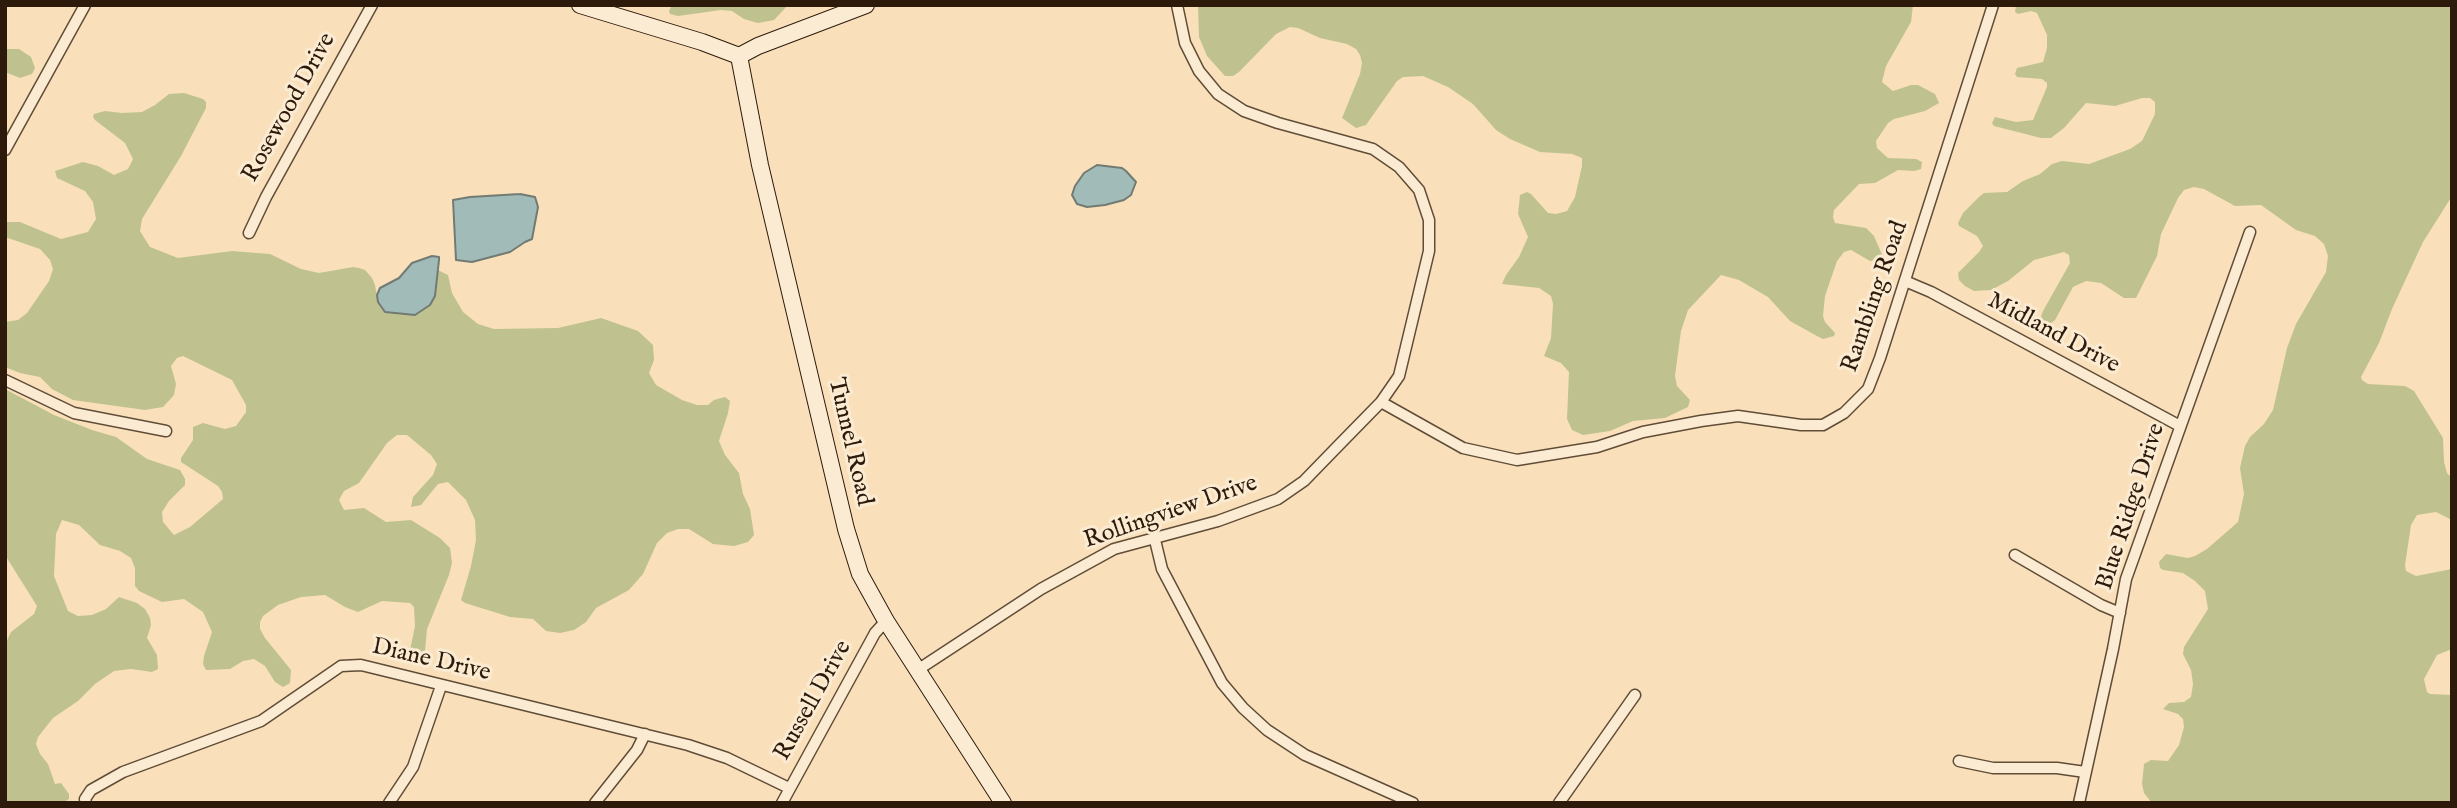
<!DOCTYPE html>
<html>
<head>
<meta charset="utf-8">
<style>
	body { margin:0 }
	#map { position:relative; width:2457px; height:808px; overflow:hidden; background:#f9e0ba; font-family:"IM FELL English",serif }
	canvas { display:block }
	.frame { position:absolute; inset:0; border:7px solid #2d1a0b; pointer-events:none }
</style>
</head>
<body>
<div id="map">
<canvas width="2457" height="808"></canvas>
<div class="frame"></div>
</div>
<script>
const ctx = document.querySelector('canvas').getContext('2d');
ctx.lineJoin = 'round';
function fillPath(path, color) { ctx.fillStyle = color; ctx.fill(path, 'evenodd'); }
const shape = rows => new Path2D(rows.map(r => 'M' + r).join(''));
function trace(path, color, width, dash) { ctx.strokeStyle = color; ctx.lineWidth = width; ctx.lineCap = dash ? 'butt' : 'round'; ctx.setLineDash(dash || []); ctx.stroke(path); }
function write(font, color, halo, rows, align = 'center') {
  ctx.font = font + ' "IM FELL English",serif'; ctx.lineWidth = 6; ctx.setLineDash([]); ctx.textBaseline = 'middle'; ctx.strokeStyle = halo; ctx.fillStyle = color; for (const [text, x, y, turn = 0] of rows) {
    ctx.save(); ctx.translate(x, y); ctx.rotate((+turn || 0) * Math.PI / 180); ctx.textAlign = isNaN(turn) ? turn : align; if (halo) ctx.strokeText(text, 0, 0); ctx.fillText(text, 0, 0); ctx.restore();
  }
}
fillPath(shape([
	[672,5,788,5,774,20,758,23,744,19,732,11,721,10,678,16,670,14,669,11],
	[1198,5,1913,5,1911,22,1886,66,1882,82,1893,91,1911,85,1918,85,1935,94,1939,103,1925,111,1894,119,1888,123,1876,141,1877,148,1888,158,1916,159,1922,162,1921,169,1914,171,1898,170,1875,183,1859,184,1834,210,1833,217,1835,223,1866,228,1874,236,1883,257,1881,259,1870,261,1851,250,1844,252,1837,261,1825,296,1823,316,1825,322,1835,333,1834,336,1823,339,1817,336,1790,321,1768,297,1739,280,1721,275,1688,310,1681,331,1675,376,1677,386,1690,400,1688,407,1665,418,1633,421,1610,431,1583,435,1572,430,1567,419,1569,372,1561,363,1544,356,1551,338,1553,304,1551,296,1539,288,1502,284,1506,275,1519,257,1528,237,1518,214,1520,195,1527,192,1531,194,1548,213,1556,214,1567,211,1575,197,1582,166,1582,158,1572,154,1540,152,1510,139,1496,130,1473,104,1448,87,1423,76,1403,77,1397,81,1366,125,1356,128,1342,118,1360,74,1362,63,1360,55,1356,49,1347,44,1320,38,1298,28,1290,27,1276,34,1239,72,1233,76,1225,76,1207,56,1199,37],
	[2016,5,2452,5,2452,196,2423,242,2392,309,2379,343,2361,377,2362,380,2368,384,2405,386,2414,391,2443,438,2444,462,2447,473,2452,478,2452,520,2436,512,2417,515,2411,525,2405,565,2406,571,2416,576,2452,569,2452,649,2437,655,2424,679,2427,692,2430,694,2452,695,2452,803,2152,803,2144,793,2142,784,2144,764,2151,760,2168,761,2179,745,2184,727,2183,719,2178,714,2163,709,2169,703,2184,702,2191,697,2193,684,2191,670,2183,654,2184,647,2208,609,2205,591,2195,581,2183,573,2163,570,2160,568,2159,562,2166,554,2188,558,2195,556,2207,549,2238,522,2244,494,2240,468,2245,446,2250,437,2264,424,2273,410,2287,348,2296,324,2326,272,2328,256,2324,244,2315,236,2296,230,2261,205,2235,206,2204,189,2194,187,2184,190,2178,198,2161,234,2157,256,2136,298,2124,298,2101,283,2086,281,2073,287,2055,320,2050,324,2042,322,2040,319,2043,311,2070,263,2069,255,2064,252,2034,260,2008,281,1991,290,1974,291,1965,286,1959,280,1958,273,1979,252,1983,246,1977,236,1959,226,1958,223,1963,213,1979,197,1984,193,2007,192,2023,181,2040,174,2052,164,2062,161,2089,164,2130,149,2142,141,2155,114,2155,102,2150,98,2142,98,2115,106,2086,103,2064,128,2051,138,2041,138,1994,126,1992,123,1995,117,2016,122,2033,120,2047,87,2047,83,2042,79,2017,77,2015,74,2017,68,2043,62,2047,48,2047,35,2037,13,2031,11,2018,14,2015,12],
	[5,49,19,49,31,57,35,68,32,74,20,78,5,72],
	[184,93,203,99,206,102,206,108,181,156,142,219,140,231,150,247,178,258,232,251,270,254,301,269,319,273,353,267,359,268,365,270,372,278,375,285,378,302,388,313,418,314,428,307,438,270,448,275,452,293,463,312,478,324,494,329,558,328,601,318,638,331,653,345,654,360,649,373,656,385,682,400,697,405,708,405,714,400,725,397,730,401,728,413,719,441,725,455,739,473,743,494,750,509,754,535,748,542,734,546,713,544,689,529,678,529,667,533,657,543,643,574,629,590,596,608,586,622,574,630,560,633,546,631,533,619,510,617,465,603,461,600,471,566,476,540,475,520,466,500,448,482,438,484,421,505,411,507,413,497,433,475,437,464,431,455,407,435,397,435,387,443,359,483,344,491,339,500,344,510,364,508,386,522,411,520,440,538,450,548,452,563,449,575,427,629,425,651,419,658,414,659,409,655,415,626,414,607,410,603,382,601,358,612,345,607,325,595,301,597,278,605,263,616,260,622,260,629,265,638,291,670,290,683,283,687,275,682,265,666,254,659,243,661,230,669,206,670,203,664,204,656,212,632,203,612,184,599,162,602,139,591,135,586,135,568,131,558,120,551,100,545,79,525,62,520,56,534,54,576,68,611,78,616,92,615,106,609,119,597,137,603,145,609,150,618,151,625,147,638,157,655,158,669,152,672,131,669,114,671,95,684,78,701,53,718,38,737,36,744,40,754,48,764,55,784,61,783,69,794,69,799,62,803,5,803,5,645,11,632,34,614,37,606,5,555,5,389,54,415,92,430,116,437,147,459,180,470,185,479,185,485,169,501,162,512,163,522,174,535,190,527,223,499,222,492,218,486,181,462,181,458,193,440,193,427,203,423,225,429,236,426,246,412,246,405,232,380,183,356,177,358,171,366,176,384,174,395,163,407,145,410,73,400,52,389,40,377,20,373,5,367,5,322,18,320,27,313,49,281,53,269,50,260,40,249,5,237,5,222,20,222,61,239,88,232,96,219,93,202,85,191,57,178,55,171,83,162,98,166,114,175,128,169,133,159,125,143,95,120,93,117,94,114,105,111,122,113,142,112,155,105,169,94]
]), '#bfc28f');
const water = shape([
	[1097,165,1122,168,1126,171,1136,182,1131,195,1124,200,1105,205,1087,207,1077,204,1072,195,1075,186,1084,173,1097,165],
	[520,194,535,197,538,207,532,239,525,242,510,252,472,262,456,260,453,200,470,197,520,194],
	[432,256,439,257,439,260,435,296,430,305,415,315,385,312,378,302,377,295,380,288,399,278,412,263,432,256]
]);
fillPath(water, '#a0bbb8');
trace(water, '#727b73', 2);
const street = shape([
	[5,150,85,5],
	[249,233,266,197,372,5],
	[1905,281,1931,292,2180,426],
	[5,380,74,413,166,431],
	[1381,402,1463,448,1517,460,1597,447,1643,432,1701,421,1738,416,1801,425,1823,425,1844,413,1868,389,1880,358,1993,5],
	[1155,540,1162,569,1222,683,1243,708,1267,730,1305,755,1413,803],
	[2015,555,2101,605,2120,613],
	[919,669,1041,589,1114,549,1218,521,1278,499,1304,481,1337,447,1381,402,1399,376,1429,251,1429,220,1419,190,1399,167,1373,149,1278,123,1244,111,1218,94,1199,71,1185,43,1177,5],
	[1959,761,1993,768,2057,768,2085,772],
	[86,803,85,799,91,790,123,772,261,721,341,666,361,665,688,745,727,758,789,788],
	[389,803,413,767,441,686],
	[595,803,637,750,645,734],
	[782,803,875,633,886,621],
	[1559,803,1635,695],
	[2079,803,2113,649,2126,579,2250,232]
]);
const secondary = shape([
	[580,5,702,42,739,56,758,46,866,5],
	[739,56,760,165,846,529,860,574,886,621,1003,803]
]);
trace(street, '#604c37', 13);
trace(secondary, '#2d1a0b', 18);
trace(street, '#fbebd2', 10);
trace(secondary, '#fbebd2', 16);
write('24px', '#2d1a0b', '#fbebd2', [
	["Rosewood Drive",290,108,-61],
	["Rambling Road",1876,297,-71],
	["Midland Drive",2053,334,28],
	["Tunnel Road",849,442,77],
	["Blue Ridge Drive",2132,507,-72],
	["Rollingview Drive",1171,513,-19],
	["Diane Drive",431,661,13],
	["Russell Drive",814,701,-61]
]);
</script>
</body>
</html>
